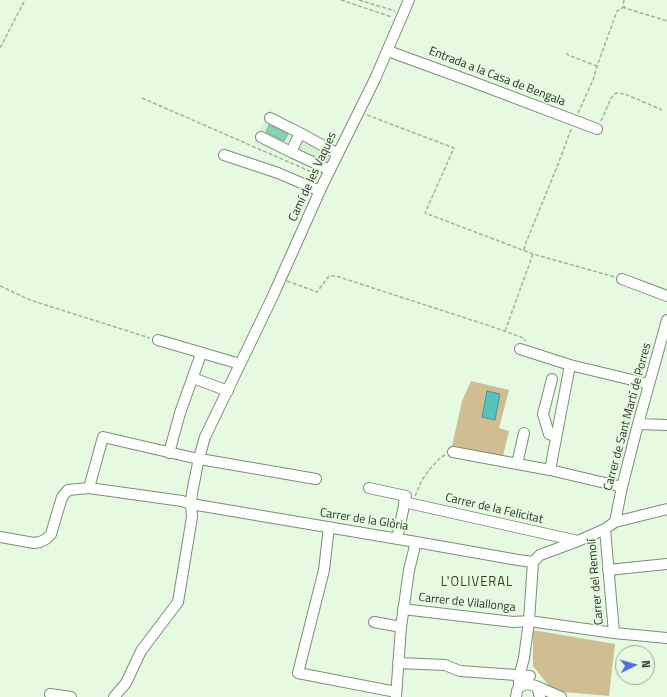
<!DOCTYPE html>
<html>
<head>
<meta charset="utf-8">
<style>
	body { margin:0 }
	#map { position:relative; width:667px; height:697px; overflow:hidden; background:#e5fae0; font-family:"Titillium Web",sans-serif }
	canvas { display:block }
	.north { position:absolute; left:615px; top:645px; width:40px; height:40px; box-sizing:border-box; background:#e5fae0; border:1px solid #9aaa96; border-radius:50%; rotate:85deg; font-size:11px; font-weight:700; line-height:16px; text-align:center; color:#2a3228 }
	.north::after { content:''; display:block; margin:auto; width:14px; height:18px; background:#4f6be0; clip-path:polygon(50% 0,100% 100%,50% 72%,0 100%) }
</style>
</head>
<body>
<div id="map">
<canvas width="667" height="697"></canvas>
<div class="north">N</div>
</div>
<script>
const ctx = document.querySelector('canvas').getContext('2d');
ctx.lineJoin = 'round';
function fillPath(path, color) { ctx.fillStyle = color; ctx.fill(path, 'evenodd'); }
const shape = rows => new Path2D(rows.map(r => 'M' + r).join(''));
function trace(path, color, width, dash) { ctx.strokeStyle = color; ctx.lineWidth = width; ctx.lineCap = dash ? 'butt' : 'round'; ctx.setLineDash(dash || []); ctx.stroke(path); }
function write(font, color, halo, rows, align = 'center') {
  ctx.font = font + ' "Titillium Web",sans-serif'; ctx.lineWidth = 3.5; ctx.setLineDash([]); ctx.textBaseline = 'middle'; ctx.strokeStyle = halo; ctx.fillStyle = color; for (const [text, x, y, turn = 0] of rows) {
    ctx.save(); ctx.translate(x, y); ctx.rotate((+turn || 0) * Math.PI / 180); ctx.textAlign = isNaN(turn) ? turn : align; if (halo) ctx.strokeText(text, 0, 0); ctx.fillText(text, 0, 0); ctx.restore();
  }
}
fillPath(shape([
	[270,110,335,146,322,172,254,143]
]), '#d6f0d1');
fillPath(shape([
	[471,381,509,390,499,428,509,431,503,456,452,446,462,401],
	[533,630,615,644,609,696,553,691,533,666]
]), '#d0be92');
const water = shape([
	[487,391,500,394,495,420,482,417,487,391]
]);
fillPath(water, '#55c2be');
trace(water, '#489791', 1);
const building = shape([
	[269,125,288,134,284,141,266,132,269,125]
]);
fillPath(building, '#7fd7b3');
trace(building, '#88a799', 1);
const minor = shape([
	[388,51,473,82,597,129],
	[270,118,300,133],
	[261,137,291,152],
	[224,155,278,173,320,191],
	[330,170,291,152,300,133,338,154],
	[622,279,667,296],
	[158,340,240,364],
	[520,349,570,365,649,384],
	[193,378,228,391],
	[552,379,543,414,549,434,556,437],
	[638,424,667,425],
	[453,452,550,470,622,487],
	[169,453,180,413,201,354],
	[517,464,524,433],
	[550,470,570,365],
	[89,488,103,437,194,458,316,479],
	[369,488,406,496,397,539],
	[404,502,578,541],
	[615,522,622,487,638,424,667,320],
	[329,527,324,570,298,673,396,692],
	[605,529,614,633],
	[0,537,34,543,40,542,46,539,51,534,62,497,68,490,89,488,182,501,191,504,416,542,518,560,533,562],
	[533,562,540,555,578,541,605,529,615,522,667,509],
	[608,570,667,564],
	[403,609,513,622,529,621,614,633,667,638],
	[374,622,401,627],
	[398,663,445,665,460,671,530,676],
	[536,686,561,697],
	[519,687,519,677,524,658,529,621,533,562],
	[50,694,71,697],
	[114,697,126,683,141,651,178,602,192,517,191,504,192,493,199,458,205,437,272,298,322,186,375,79,409,0],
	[396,697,401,627,409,570,416,542],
	[516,697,517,691,519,687,527,684,536,686,538,690,540,697]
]);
trace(minor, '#7b8e77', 12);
trace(shape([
	[341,0,392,17],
	[359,0,395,11],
	[624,0,623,5,625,8,667,21],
	[0,48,25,0],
	[566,53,568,55,597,66],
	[142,98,314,173],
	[578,113,593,80,597,66,617,11,624,7],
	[367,115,454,148,425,213,533,254,615,277],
	[601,121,611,98,616,93,625,94,662,110],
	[524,250,525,245,557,167,572,127],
	[287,281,317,292,329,276,336,276,490,326,524,338,525,341],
	[0,286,30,300,150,338],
	[505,331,533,254],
	[415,496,422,480,429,470,441,457,445,455]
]), '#a2b39e', 1.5, [4, 2]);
trace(minor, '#fff', 10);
write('12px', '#2a3228', '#e5fae0', [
	["Entrada a la Casa de Bengala",497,77,21],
	["Camí de les Vaques",313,177,-65],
	["Carrer de Sant Martí de Porres",628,417,-75],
	["Carrer de la Felicitat",494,509,13],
	["Carrer de la Glòria",364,520,9],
	["Carrer del Remolí",596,582,-95],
	["Carrer de Vilallonga",467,603,6]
]);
ctx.letterSpacing = '1px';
write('13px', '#31412d', '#e5fae0', [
	["L'OLIVERAL",477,583]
]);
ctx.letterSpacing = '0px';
</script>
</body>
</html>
